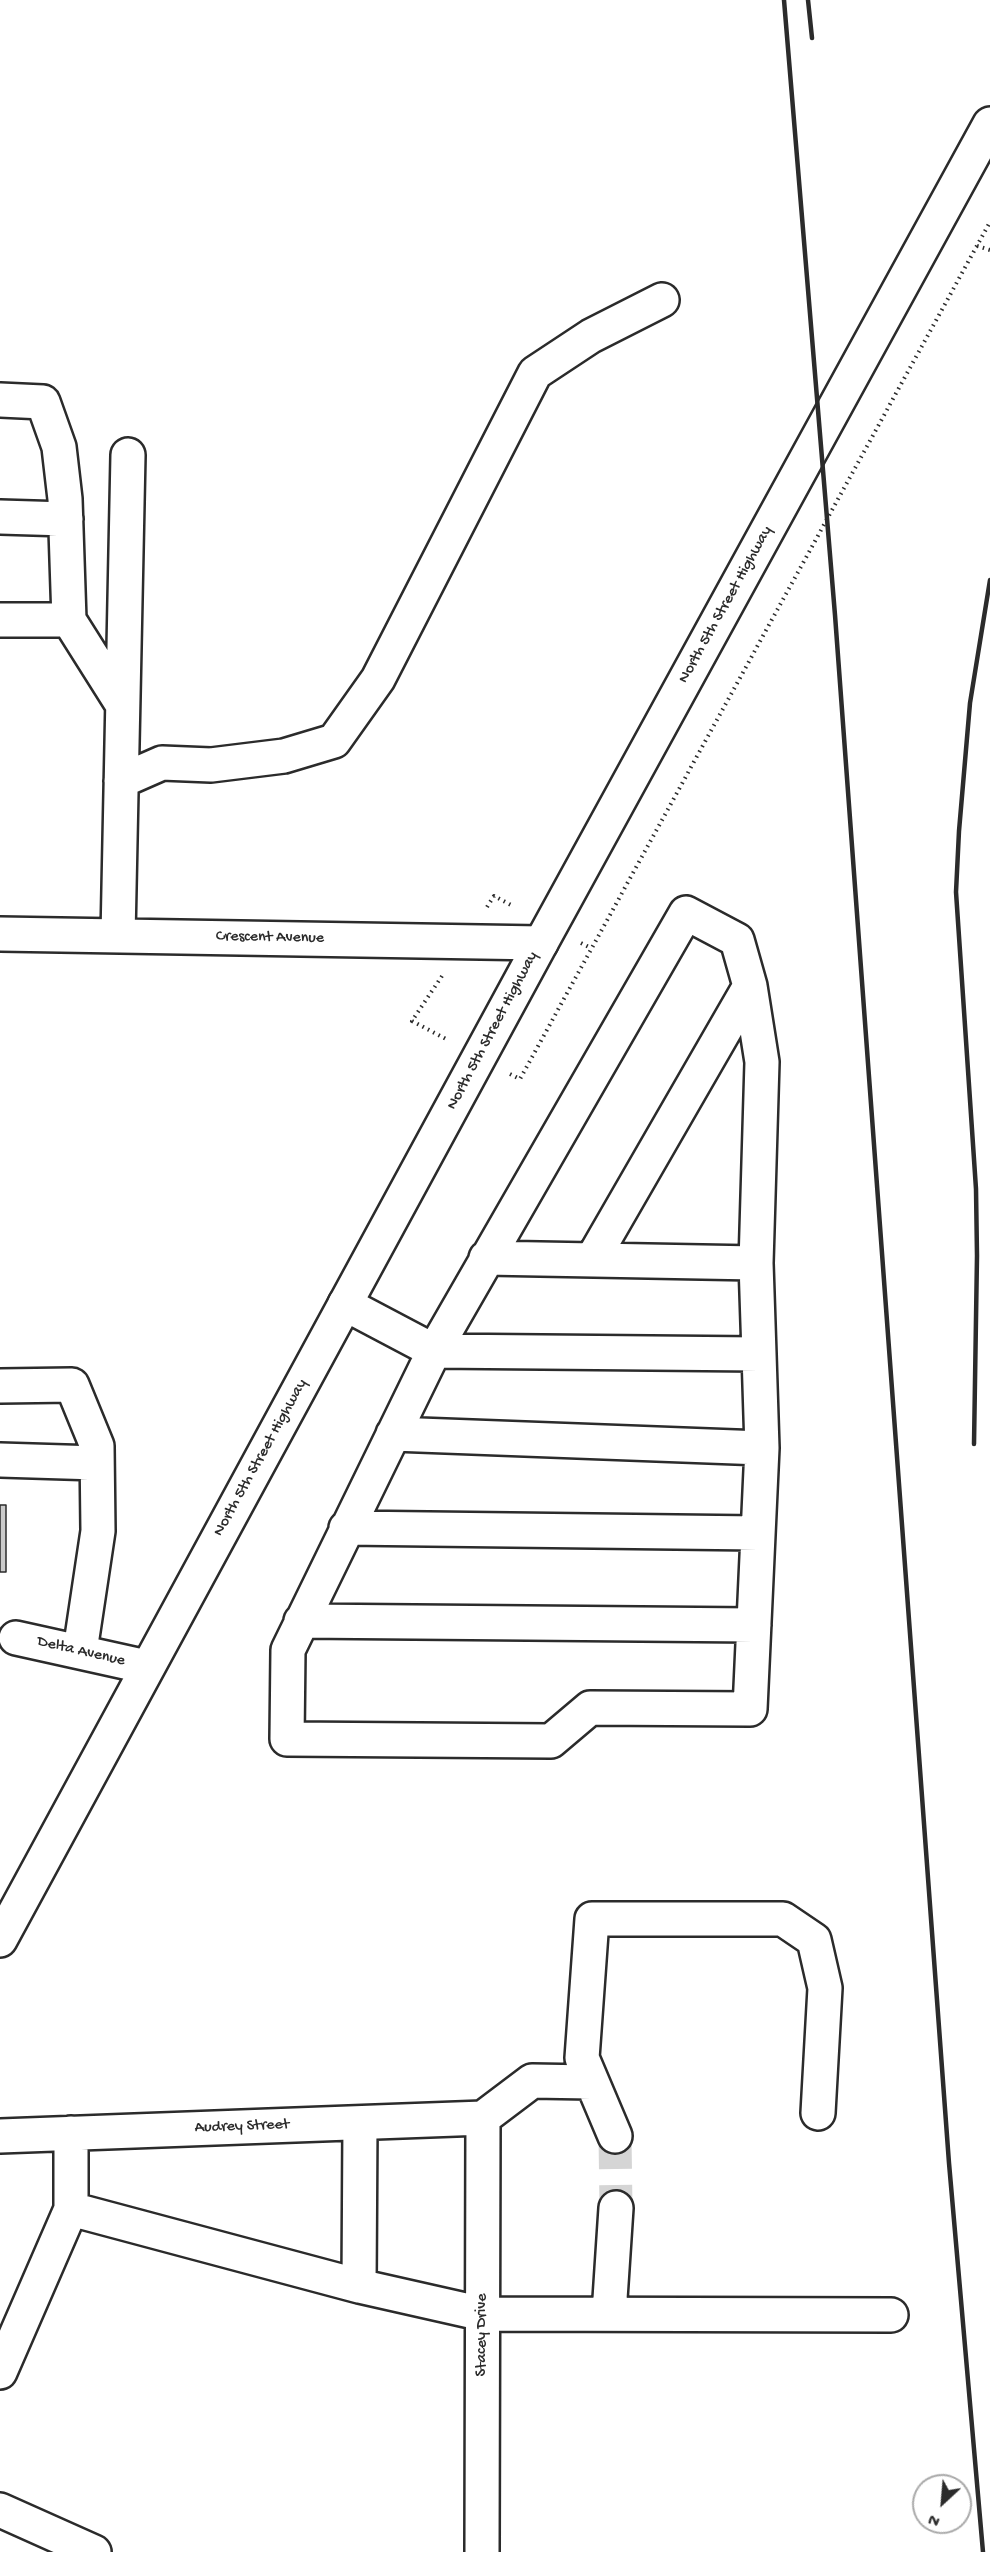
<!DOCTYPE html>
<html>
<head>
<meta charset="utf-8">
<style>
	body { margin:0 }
	#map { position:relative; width:990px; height:2552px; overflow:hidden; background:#fff; font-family:"Gochi Hand",sans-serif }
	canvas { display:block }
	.north { position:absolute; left:912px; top:2474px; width:60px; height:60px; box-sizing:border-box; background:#fff; border:2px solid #aaa; border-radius:50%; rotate:206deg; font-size:16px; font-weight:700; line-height:24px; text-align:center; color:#2b2b2b }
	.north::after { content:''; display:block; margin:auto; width:21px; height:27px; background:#2b2b2b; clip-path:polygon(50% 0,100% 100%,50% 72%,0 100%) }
</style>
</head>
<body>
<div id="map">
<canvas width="990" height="2552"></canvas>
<div class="north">N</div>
</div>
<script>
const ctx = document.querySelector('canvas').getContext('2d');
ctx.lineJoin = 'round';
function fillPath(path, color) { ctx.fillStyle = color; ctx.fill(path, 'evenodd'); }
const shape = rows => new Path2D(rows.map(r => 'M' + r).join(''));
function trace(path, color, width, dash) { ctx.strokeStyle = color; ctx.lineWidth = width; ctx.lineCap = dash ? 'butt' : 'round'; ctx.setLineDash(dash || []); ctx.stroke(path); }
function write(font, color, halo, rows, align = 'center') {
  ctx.font = font + ' "Gochi Hand",sans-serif'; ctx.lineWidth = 4.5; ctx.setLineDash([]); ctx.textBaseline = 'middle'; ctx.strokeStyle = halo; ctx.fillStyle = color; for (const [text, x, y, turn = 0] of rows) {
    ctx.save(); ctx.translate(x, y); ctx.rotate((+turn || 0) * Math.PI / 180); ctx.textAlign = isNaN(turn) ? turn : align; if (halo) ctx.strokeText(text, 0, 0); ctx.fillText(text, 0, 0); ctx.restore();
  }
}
const building = shape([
	[0,1505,6,1505,6,1572,0,1572,0,1505]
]);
fillPath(building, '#cbcbcb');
trace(building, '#2b2b2b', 1.5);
trace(shape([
	[615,2136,616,2208]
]), '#d5d5d5', 33, [33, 16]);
const minor = shape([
	[0,400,43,402,59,447,65,499,69,620],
	[0,517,66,519],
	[0,620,69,620,122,704],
	[121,781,162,763,211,765,284,756,334,741,378,679,535,373,591,336,662,300],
	[0,934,541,943],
	[118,936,128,455],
	[486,1258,756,1263],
	[592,1260,750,986],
	[345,1304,434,1351,288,1650,287,1739,551,1741,590,1708,750,1709,762,1448,759,1354,756,1263,762,1062,750,986,737,940,686,913,434,1351,759,1354],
	[0,1386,72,1385,97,1446,98,1531,80,1651],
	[393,1434,762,1448],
	[0,1460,97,1463],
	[346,1528,758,1533],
	[301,1621,754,1625],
	[16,1638,147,1667],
	[483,2118,532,2081,591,2082],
	[0,2136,483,2118],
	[615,2136,582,2058,592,1919,783,1919,814,1940,825,1988,818,2113],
	[71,2209,359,2286,360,2123],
	[359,2286,483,2314,891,2315],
	[609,2314,616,2208],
	[0,2372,71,2209,71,2133],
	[0,2510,94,2552],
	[482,2552,483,2118]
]);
const major = shape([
	[0,1940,541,943,990,124]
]);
trace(minor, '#2b2b2b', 38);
trace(major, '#2b2b2b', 38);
trace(shape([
	[977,246,990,250],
	[487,907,494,896,511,905],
	[581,943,591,948],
	[442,976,412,1021,448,1040],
	[510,1074,520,1079,990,222]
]), '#2b2b2b', 4, [1.5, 4.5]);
trace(minor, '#fff', 33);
trace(major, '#fff', 33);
trace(shape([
	[784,0,835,615,949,2163,983,2552],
	[808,0,812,38],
	[974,1444,977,1256,976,1189,956,892,959,831,970,703,990,580]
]), '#2b2b2b', 4.5);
write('16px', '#2b2b2b', '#fff', [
	["North 5th Street Highway",726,605,-61],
	["Crescent Avenue",270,938,1],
	["North 5th Street Highway",493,1031,-62],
	["North 5th Street Highway",261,1458,-61],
	["Delta Avenue",81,1652,13],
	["Audrey Street",242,2127,-2],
	["Stacey Drive",483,2335,-90]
]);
</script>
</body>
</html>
